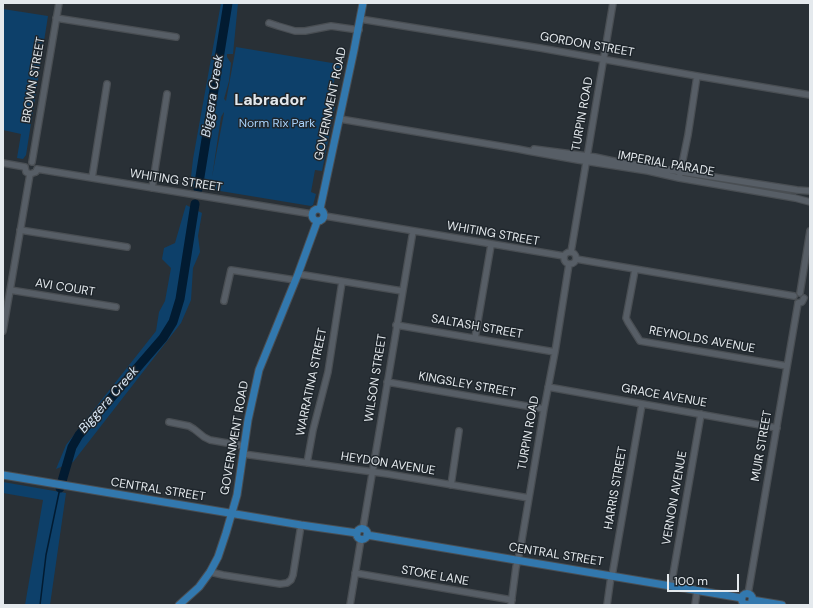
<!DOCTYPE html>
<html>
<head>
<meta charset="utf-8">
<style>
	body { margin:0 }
	#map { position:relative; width:813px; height:608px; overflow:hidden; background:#293036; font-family:"DM Sans",sans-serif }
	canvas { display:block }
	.frame { position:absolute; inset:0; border:4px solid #e4e9ed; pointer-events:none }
	.scale { position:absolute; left:667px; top:574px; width:72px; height:18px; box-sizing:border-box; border:2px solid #e4e9ed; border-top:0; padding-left:5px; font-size:12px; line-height:14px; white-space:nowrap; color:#e4e9ed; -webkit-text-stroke:3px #1f262c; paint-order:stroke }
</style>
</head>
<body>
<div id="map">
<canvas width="813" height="608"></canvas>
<div class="frame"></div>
<div class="scale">100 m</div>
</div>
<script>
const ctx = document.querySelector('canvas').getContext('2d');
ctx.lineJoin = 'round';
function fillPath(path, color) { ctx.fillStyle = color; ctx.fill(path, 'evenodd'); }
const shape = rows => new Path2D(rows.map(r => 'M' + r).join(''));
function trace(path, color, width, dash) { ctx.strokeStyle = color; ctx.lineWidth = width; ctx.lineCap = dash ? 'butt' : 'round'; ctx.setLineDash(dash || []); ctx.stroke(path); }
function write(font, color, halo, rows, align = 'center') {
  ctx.font = font + ' "DM Sans",sans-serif'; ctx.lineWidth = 3; ctx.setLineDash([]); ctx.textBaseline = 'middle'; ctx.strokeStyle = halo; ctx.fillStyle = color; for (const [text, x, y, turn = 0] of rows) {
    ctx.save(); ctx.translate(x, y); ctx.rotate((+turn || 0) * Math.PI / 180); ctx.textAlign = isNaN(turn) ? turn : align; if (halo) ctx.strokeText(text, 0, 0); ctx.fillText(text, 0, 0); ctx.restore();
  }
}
fillPath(shape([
	[221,3,238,3,233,54,227,54,227,57,231,63,229,81,224,99,226,101,236,47,344,65,343,69,337,68,329,104,335,106,322,171,315,170,311,192,316,194,313,205,311,206,190,186,193,159],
	[224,112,224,113,212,177,221,117],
	[3,9,48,16,26,155,23,159,17,158,21,134,3,130],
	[186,205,202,213,198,236,200,252,193,268,191,300,181,323,73,462,56,469,66,445,156,331,159,312,165,301,171,268,162,259,164,248,175,243],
	[3,482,66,493,50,605,25,605,43,500,3,493]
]), '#0d406a');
trace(shape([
	[40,605,46,555,60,488]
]), '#021b31', 1.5);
trace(shape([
	[198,189,228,3],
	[60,488,72,447,79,435,163,338,173,322,180,299,195,204]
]), '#021b31', 9);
const minor = shape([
	[56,18,176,37],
	[360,19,540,48,697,76,810,95],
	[269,23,278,26,295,31,305,31,331,26,359,30],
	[340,119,518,149,528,151,578,160,648,171,679,178,795,198,810,202],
	[534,149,595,157,618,162,797,190,810,191],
	[32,162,59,3],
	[3,163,25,167],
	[25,167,26,172,30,174,36,172,37,169],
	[37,169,312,214],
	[680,174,688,135,697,76],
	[92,178,107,84],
	[152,188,167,94],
	[325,216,564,256],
	[20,230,127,247],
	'564 258a6 6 0 1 1 12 0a6 6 0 1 1-12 0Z',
	[571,252,613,3],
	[576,259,794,296],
	[635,270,626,318,628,322,640,341,787,366],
	[298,274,402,291],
	[10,290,116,307],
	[800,293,810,231],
	[224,301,231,270,295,280],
	[798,303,802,302,804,298],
	[396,325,555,352],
	[3,331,30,174],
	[475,338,491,245],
	[387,382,544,409],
	[548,387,777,428],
	[169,422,189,426,194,429,204,437,210,440,244,446],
	[243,454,388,474,529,498],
	[307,463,313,430,328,372,342,282],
	[451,485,459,431],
	[363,528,413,231],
	[210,572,223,575,280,584,287,583,291,580,293,575,301,525],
	[355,573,512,600],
	[612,576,642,404],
	[671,586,701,414],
	[748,594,798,303],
	[350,605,361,539],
	[511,605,516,567,520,551,544,409,555,352,569,264],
	[607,605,611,576],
	[695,605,697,591],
	[746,605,746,604]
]);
const major = shape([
	'312 215a6 6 0 1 1 12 0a6 6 0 1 1-12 0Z',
	[320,209,354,50,363,3],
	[3,475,301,525,357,533],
	'356.5 534a5.5 5.5 0 1 1 11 0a5.5 5.5 0 1 1-11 0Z',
	[367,535,742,598],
	'741.5 599a5.5 5.5 0 1 1 11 0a5.5 5.5 0 1 1-11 0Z',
	[752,600,782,605],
	[179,605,199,587,210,572,218,557,226,533,237,495,248,420,259,370,298,274,317,222]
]);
trace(minor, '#494e53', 8);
trace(major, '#494e53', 9);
trace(minor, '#575e66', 5.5);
trace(major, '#3278ae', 7);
write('12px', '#e4e9ed', '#1f262c', [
	["GORDON STREET",587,45,10],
	["BROWN STREET",34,80,-80],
	["GOVERNMENT ROAD",331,104,-78],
	["TURPIN ROAD",583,114,-80],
	["IMPERIAL PARADE",666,164,10],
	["WHITING STREET",176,181,9],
	["WHITING STREET",493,234,10],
	["AVI COURT",65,288,9],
	["SALTASH STREET",477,327,10],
	["REYNOLDS AVENUE",702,340,10],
	["WILSON STREET",376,378,-81],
	["WARRATINA STREET",312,382,-78],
	["KINGSLEY STREET",467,385,10],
	["GRACE AVENUE",664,396,10],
	["TURPIN ROAD",529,433,-80],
	["GOVERNMENT ROAD",235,438,-80],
	["MUIR STREET",762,446,-80],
	["HEYDON AVENUE",388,464,9],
	["HARRIS STREET",616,488,-80],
	["CENTRAL STREET",158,490,9],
	["VERNON AVENUE",675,498,-80],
	["CENTRAL STREET",556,555,9],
	["STOKE LANE",435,576,10]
]);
write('12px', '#a9d3fc', '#1f262c', [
	["Norm Rix Park",277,124]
]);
write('italic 13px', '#d8e6f4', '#1f262c', [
	["Biggera Creek",213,96,-81],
	["Biggera Creek",109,400,-49]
]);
write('bold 16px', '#e4e9ed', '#1f262c', [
	["Labrador",270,101]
]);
</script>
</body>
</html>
